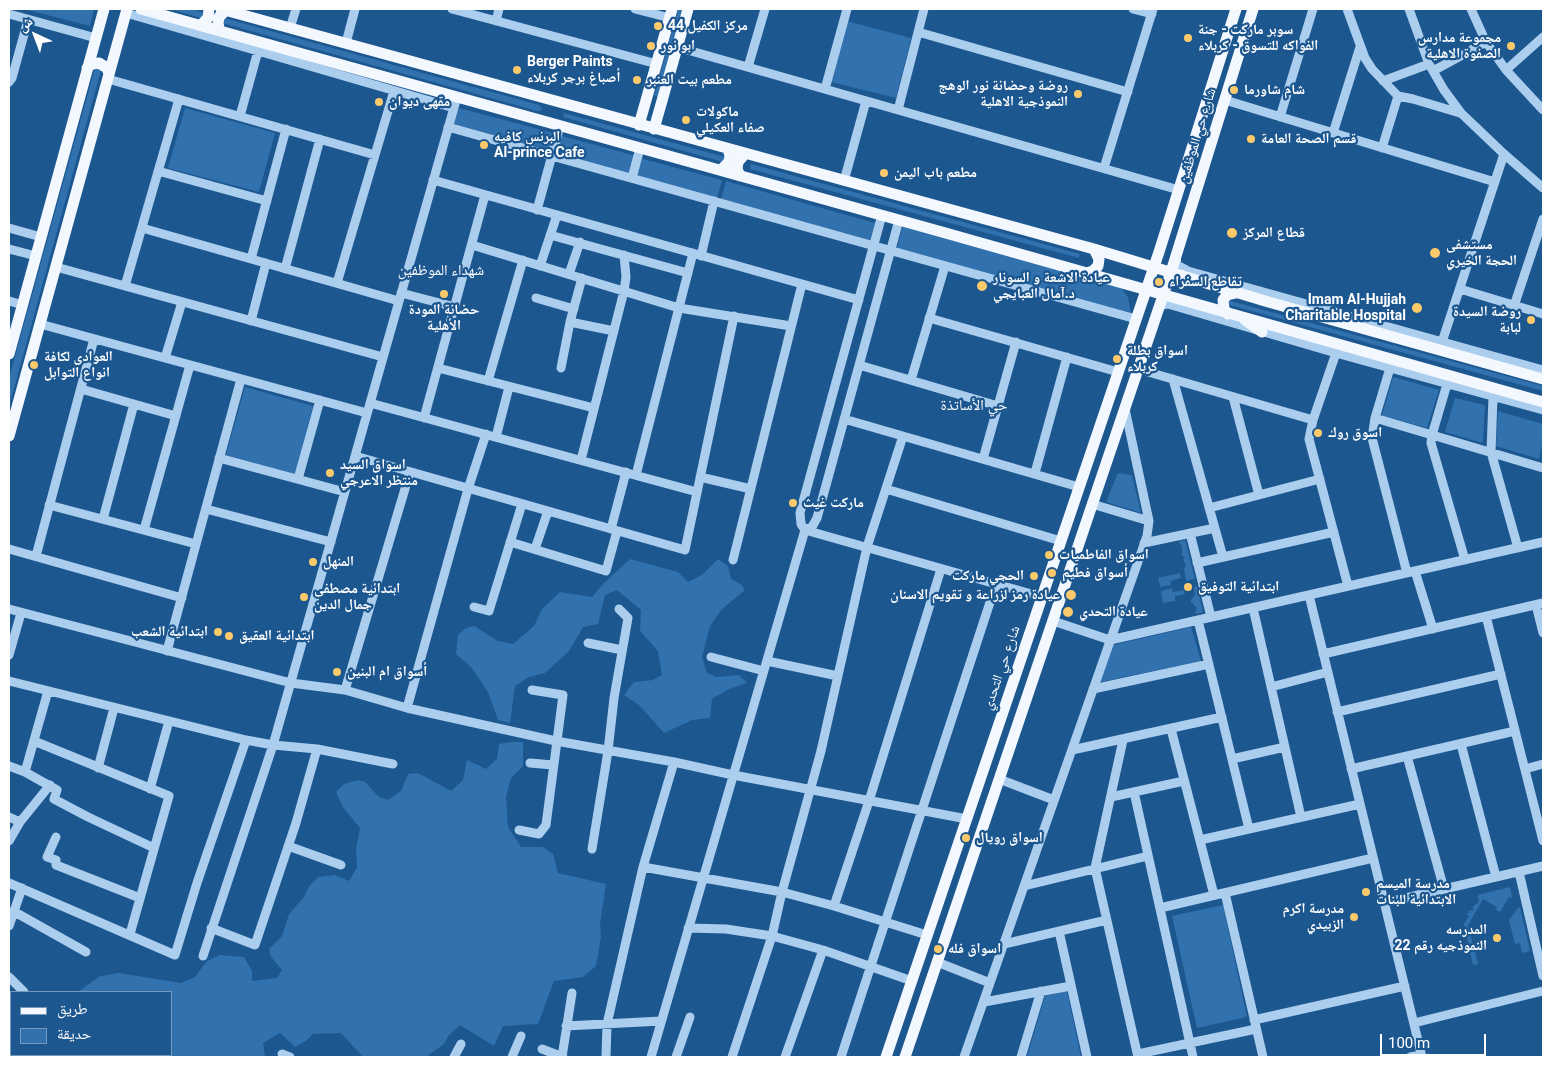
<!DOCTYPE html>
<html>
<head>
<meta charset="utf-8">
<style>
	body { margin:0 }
	#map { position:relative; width:1552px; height:1066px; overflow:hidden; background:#1d5790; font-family:Roboto,"Noto Naskh Arabic",sans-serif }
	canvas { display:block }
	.frame { position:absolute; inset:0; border:10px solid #fff; pointer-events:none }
	.legend { position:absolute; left:10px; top:991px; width:162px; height:65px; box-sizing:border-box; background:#1d5790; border:1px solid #779abc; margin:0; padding:6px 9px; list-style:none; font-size:15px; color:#fff }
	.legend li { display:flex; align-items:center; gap:10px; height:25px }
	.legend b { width:25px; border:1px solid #779abc }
	.north { position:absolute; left:10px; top:10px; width:50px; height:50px; -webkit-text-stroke:4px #1d5790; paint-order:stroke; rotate:317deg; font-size:14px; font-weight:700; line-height:20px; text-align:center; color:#fff }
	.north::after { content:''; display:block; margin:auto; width:18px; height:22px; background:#fff; clip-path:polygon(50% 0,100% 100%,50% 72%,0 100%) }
	.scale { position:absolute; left:1380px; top:1034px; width:106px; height:22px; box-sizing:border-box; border:2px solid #fff; border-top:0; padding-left:6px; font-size:15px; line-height:18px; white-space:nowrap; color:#fff; -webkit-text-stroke:4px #1d5790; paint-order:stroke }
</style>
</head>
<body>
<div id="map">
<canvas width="1552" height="1066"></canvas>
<div class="frame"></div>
<ul class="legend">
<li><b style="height:6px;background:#f3f8ff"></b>طريق</li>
<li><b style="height:14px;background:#3071ae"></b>حديقة</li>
</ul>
<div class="north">ش</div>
<div class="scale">100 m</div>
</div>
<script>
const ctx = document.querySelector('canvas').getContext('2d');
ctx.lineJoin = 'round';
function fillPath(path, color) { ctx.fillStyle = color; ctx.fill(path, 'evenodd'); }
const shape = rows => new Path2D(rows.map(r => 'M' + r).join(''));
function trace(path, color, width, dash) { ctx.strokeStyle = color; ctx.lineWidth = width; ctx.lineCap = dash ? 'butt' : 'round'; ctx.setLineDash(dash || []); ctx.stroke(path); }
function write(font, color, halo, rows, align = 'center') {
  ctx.font = font + ' Roboto,"Noto Naskh Arabic",sans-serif'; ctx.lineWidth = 4.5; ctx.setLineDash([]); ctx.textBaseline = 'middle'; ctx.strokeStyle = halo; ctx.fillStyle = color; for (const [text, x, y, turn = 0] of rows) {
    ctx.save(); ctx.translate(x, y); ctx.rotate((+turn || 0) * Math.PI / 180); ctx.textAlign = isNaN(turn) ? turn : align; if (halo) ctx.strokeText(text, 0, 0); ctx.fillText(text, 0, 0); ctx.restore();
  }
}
fillPath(shape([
	[24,9,94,9,90,26],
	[170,9,193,9,206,14,201,18],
	[678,9,682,9,658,97,654,96],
	[224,18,539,105,542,108,540,111,537,111,222,23],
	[847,21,911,38,896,98,831,82],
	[95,68,101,70,9,407,9,378],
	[185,108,275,133,259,192,168,168],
	[459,108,553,133,549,150,454,124],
	[564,113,725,157,723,162,563,117],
	[562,136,636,156,632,174,556,153],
	[639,158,722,180,717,198,635,175],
	[751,164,1080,254,1079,258,750,169],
	[726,181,875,223,870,240,721,199],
	[903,226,1121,288,1128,297,1131,313,897,248],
	[1227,300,1543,386,1543,391,1226,304],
	[1393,377,1439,390,1427,428,1382,415],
	[245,387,313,406,295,474,226,455],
	[1455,398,1485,405,1483,443,1445,432],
	[1498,411,1543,424,1543,439,1539,459,1496,446],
	[1118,473,1132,475,1141,513,1106,502],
	[1185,540,1195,579,1186,581,1184,569,1186,565,1183,560,1185,557,1182,556,1182,546,1178,542],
	[630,559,678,572,688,582,702,575,718,559,728,566,731,579,742,585,745,590,722,609,710,626,702,657,707,673,717,677,739,675,747,683,729,689,712,699,710,718,692,720,664,733,639,705,624,695,634,682,653,680,662,675,658,651,640,631,641,610,617,590,605,595,598,624,583,627,569,651,545,673,529,677,515,686,510,723,498,720,488,692,471,667,456,654,458,635,466,628,474,626,498,641,513,644,534,626,542,609,560,592,592,597,604,583],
	[1180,573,1181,578,1170,581,1171,585,1160,587,1158,578],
	[1197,586,1203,612,1197,614,1195,613,1197,608,1193,605,1194,604,1190,602,1195,594,1194,587],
	[1172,588,1173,592,1184,590,1185,594,1175,596,1175,601,1163,603,1161,591],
	[1191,627,1201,661,1100,682,1113,645],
	[510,742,523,742,523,766,511,778,506,797,508,827,521,847,543,847,553,854,558,873,606,884,600,924,601,937,596,966,583,977,554,981,538,1024,503,1026,494,1046,460,1025,449,1035,444,1044,426,1057,363,1057,341,1033,313,1034,306,1041,295,1047,280,1033,263,1043,265,1057,150,1057,153,1055,171,1055,171,992,78,992,100,976,119,973,181,983,195,977,207,961,220,955,244,957,252,971,252,981,277,978,282,970,271,957,269,949,282,936,289,914,304,897,309,886,318,877,335,875,349,881,357,867,356,849,360,828,343,807,336,792,344,784,358,780,365,782,379,797,388,800,401,791,408,774,418,773,451,791,463,780,467,760,486,769,497,759,499,744],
	[1510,887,1512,898,1509,897,1500,912,1496,910,1497,907,1483,899,1468,925,1478,964,1473,965,1464,924,1469,916,1466,914,1469,913,1469,910,1473,911,1474,909,1472,907,1479,902,1478,895],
	[1223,905,1247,1017,1197,1028,1172,916],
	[1520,907,1530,951,1522,953,1520,943,1515,944,1509,920,1518,908],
	[1067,991,1081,1057,1027,1057,1045,996]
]), '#3071ae');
trace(shape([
	[452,9,657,64],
	[635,9,670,18],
	[1133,9,1152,14],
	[1347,9,1365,58,1372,69,1398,96,1413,99,1460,113],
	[1409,9,1429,64,1444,90,1461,113,1504,154,1543,188],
	[1471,9,1486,42,1506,70,1543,110],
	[126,13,258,51],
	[9,14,96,38],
	[496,21,499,9],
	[290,28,296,9],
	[918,32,1128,92],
	[346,43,355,9],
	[677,47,1179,190],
	[748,67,765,9],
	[1506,70,1543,37],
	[1433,71,1486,42],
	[108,79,375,155],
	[1383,81,1429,64],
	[9,82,12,78,28,20],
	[825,89,847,9],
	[1225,100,1495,182],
	[898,110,924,9],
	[240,116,258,51,454,108],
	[1280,117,1313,9],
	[448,127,1136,319],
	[1333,133,1360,47],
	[1382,148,1398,96],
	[1104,168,1153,9],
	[158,171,267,201],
	[632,178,640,148],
	[433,180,859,300],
	[844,181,866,101],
	[537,210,560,126],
	[882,215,800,513,801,524,805,530,1042,597],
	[9,228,41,237],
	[142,228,399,301],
	[550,235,688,273],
	[472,245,679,308,791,326],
	[9,249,36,256],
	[701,256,714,201],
	[1176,256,1177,265,1188,271,1543,370],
	[251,259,286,129],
	[540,266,557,215],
	[56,267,383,357],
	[285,269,320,139],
	[569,274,580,242],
	[337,283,394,91],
	[125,286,179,99],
	[1460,289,1543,314],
	[401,293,455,307],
	[536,298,574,309],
	[9,301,23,305],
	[1514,306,1543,219],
	[1158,310,1162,305,1168,304,1336,353,1543,410],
	[929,318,1118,372],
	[251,321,266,263],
	[570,322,614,331],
	[40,324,367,413],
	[1442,342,1504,154],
	[1336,353,1313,420,1309,439,1348,586],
	[165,358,182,302],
	[859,365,998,406],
	[438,368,594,408],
	[561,368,570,322,582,278],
	[1390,368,1375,418,1372,438,1407,573],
	[1138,369,1313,420],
	[1173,379,1223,557],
	[911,380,945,266],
	[488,381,523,260],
	[1447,384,1432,435,1431,443,1465,560],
	[81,389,176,416],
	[1233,397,1259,495],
	[1493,397,1491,452,1518,548],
	[370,403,697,492],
	[424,418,485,195],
	[1375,418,1543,468],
	[844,419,1079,487],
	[496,437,509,387],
	[355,456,685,550,734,316],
	[219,458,345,492],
	[983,459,1016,342],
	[581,460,624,291,626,277,624,255],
	[1035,473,1067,357],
	[636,475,693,253],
	[700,477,751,489],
	[298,479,320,400],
	[886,489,1061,541],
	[1092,504,1149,521],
	[49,505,196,544],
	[1209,508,1320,479],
	[206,509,331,542],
	[103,519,134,404],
	[611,529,626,472],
	[144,530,190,365],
	[1190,533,1211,617],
	[510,542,606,571,617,531],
	[1144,543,1215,528],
	[9,549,182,598],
	[535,549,548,511],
	[36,556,94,339],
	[733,560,802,284],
	[1197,563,1334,532],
	[1415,571,1433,629],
	[1309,595,1422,1057],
	[1536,605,1543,633],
	[474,607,489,611,522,504],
	[1253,608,1301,817],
	[9,609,291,683,345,690,407,708,556,741,674,762,733,775,967,819],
	[1486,616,1543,841],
	[1198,620,1249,829],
	[1053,621,1110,640,1543,542],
	[588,643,622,650],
	[167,651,241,379],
	[1323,654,1543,603],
	[9,655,21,613],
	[711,657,764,671],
	[767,661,838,676],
	[9,681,246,740,273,745,317,749,393,764],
	[1271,687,1328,672],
	[1093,689,1209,664],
	[345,690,410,472],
	[407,708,468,489,486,434],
	[1337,712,1501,674],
	[1171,729,1214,895],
	[1123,740,1095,868,1138,1057],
	[34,741,169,796,130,934],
	[1461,744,1496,877],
	[1072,750,1222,717],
	[1407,756,1444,889],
	[1232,759,1285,747],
	[530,763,553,765],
	[9,766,25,772,57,790,54,799,88,817,154,848],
	[98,768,114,708],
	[1351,769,1515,731],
	[1525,769,1543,764],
	[25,772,48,691],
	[999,779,1054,800],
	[150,789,169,721],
	[1134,792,1193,1057],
	[1111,797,1184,781],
	[9,817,20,822],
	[519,830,539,834,546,825,563,695,532,690],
	[56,837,47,857,56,860,56,865,140,898],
	[1200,840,1360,804],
	[9,841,20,822,50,785],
	[288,846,341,865],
	[592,849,608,751,614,698,628,618,619,609],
	[643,867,782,892,834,906,927,935],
	[1519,872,1543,976],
	[9,883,175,955,197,883,246,740],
	[1024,886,1148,856],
	[1225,893,1263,1057],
	[1384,903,1543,866],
	[834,906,869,801,941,569],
	[1160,908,1373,858],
	[13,911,86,952],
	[9,926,22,888],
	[211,928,255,945,296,823,317,749],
	[688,928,726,929,772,936,823,950,912,981],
	[1059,931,1087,1057],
	[1004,944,1107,920],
	[203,956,273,745,457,97],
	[937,962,990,983],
	[9,977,24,992],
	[984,1002,1071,986],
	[1254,1020,1405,986],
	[1414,1023,1543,991],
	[566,1026,661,1021],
	[542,1049,563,1057],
	[282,1054,290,1057],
	[1138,1054,1256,1029],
	[115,1055,120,1057],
	[86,1057,87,1055],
	[454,1057,461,1044],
	[512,1057,521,1036],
	[562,1057,572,993],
	[606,1057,607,1024,643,867,674,762],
	[651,1057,805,530,812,527,817,518,899,220],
	[676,1057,690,1017],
	[732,1057,772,936,782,892,821,751,867,547,903,436],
	[785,1057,823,950],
	[841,1057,996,584],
	[964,1057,1147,536,1149,521,1125,409],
	[1021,1057,1041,991],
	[1410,1057,1421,1055]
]), '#acceee', 9);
trace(shape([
	[141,9,942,232,1543,402],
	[221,9,1094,249,1265,301,1543,379],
	[201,25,208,18,209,9],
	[220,31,218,24,219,17,226,10],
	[87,68,92,64,99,63,107,68,109,74],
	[639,125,672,9],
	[654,129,688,9],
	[721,170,729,162,730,156,728,149],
	[740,176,737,169,738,162,745,154],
	[1086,273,1093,271,1098,266,1099,259,1094,249],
	[1228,314,1224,309,1223,300,1227,295,1236,293],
	[1245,320,1262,332],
	[9,354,104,9],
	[9,436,127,9],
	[886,1057,1159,252,1236,9],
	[905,1057,1171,272,1253,9]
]), '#f3f8ff', 11);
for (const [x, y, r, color] of [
	[658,26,5,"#fdca6b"],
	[1188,38,5,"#fdca6b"],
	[651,46,5,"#fdca6b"],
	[1511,46,5,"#fdca6b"],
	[517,70,5,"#fdca6b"],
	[637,80,5,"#fdca6b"],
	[1234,90,5,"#fdca6b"],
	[1078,94,5,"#fdca6b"],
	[379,102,5,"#fdca6b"],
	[686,120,5,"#fdca6b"],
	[1251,139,5,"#fdca6b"],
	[484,145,5,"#fdca6b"],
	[884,173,5,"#fdca6b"],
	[1232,233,6,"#fdca6b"],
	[1435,253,6,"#fdca6b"],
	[1159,282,5,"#fdca6b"],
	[982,286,6,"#fdca6b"],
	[444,294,5,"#fdca6b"],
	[1417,308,6,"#fdca6b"],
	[1531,320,5,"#fdca6b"],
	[1117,359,5,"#fdca6b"],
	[34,365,5,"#fdca6b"],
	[1318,433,5,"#fdca6b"],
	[330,473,5,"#fdca6b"],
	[793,503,5,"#fdca6b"],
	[1049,555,5,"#fdca6b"],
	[313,562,5,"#fdca6b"],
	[1052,573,5,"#fdca6b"],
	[1034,576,5,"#fdca6b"],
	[1188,587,5,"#fdca6b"],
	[1071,595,6,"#fdca6b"],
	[304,597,5,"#fdca6b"],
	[1068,612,6,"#fdca6b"],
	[218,632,5,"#fdca6b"],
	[229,636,5,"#fdca6b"],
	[337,672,5,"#fdca6b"],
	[966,838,5,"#fdca6b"],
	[1366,892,5,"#fdca6b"],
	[1354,917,5,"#fdca6b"],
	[1497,938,5,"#fdca6b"],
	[938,949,5,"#fdca6b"]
]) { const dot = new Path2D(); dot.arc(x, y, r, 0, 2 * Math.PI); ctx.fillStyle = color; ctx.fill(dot); trace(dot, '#1d5790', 2); }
write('bold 14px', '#fff', '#1d5790', [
	["مركز الكفيل 44",668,26],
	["سوبر ماركت - جنة",1198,30],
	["الفواكه للتسوق - كربلاء",1198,46],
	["مجموعة مدارس",1501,38,"right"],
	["الصفوة الاهلية",1501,54,"right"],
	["ابو نور",661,46],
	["Berger Paints",527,62],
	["أصباغ برجر كربلاء",527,78],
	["مطعم بيت العنبر",647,80],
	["روضة وحضانة نور الوهج",1068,86,"right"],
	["النموذجية الاهلية",1068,102,"right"],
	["شام شاورما",1244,90],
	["مقهى ديوان",389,102],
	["ماكولات",696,112],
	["صفاء العكيلي",696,128],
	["البرنس كافيه",494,137],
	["Al-prince Cafe",494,153],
	["قسم الصحة العامة",1261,139],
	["مطعم باب اليمن",894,173],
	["قطاع المركز",1243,233],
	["مستشفى",1446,245],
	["الحجة الخيري",1446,261],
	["عيادة الاشعة و السونار",993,278],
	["د.آمال العبايجي",993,294],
	["تقاطع السفراء",1169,282],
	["Imam Al-Hujjah",1406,300,"right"],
	["Charitable Hospital",1406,316,"right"],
	["حضانة المودة",444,310,"center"],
	["الأهلية",444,326,"center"],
	["روضة السيدة",1521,312,"right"],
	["لبابة",1521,328,"right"],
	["اسواق بطلة",1127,351],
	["كربلاء",1127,367],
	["العوادي لكافة",44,357],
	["انواع التوابل",44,373],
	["اسوق روك",1328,433],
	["اسواق السيد",340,465],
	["منتظر الاعرجي",340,481],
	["ماركت غيث",803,503],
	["اسواق الفاطميات",1059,555],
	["المنهل",323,562],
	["أسواق فطيم",1062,573],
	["الحجي ماركت",1024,576,"right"],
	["ابتدائية التوفيق",1198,587],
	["ابتدائية مصطفى",314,589],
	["جمال الدين",314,605],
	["عيادة رمز لزراعة و تقويم الاسنان",1060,595,"right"],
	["عيادة التحدي",1079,612],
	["ابتدائية الشعب",208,632,"right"],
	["ابتدائية العقيق",239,636],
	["أسواق ام البنين",347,672],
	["اسواق رويال",976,838],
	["مدرسة الميسم",1376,884],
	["الابتدائية للبنات",1376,900],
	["مدرسة اكرم",1344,909,"right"],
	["الزبيدي",1344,925,"right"],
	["المدرسه",1487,930,"right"],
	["النموذجيه رقم 22",1487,946,"right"],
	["اسواق فله",948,949]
], 'left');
write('14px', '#fff', '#1d5790', [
	["شارع حي الموظفين",1198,136,-73],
	["شارع حي التحدي",1002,668,-71]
]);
write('15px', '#fff', '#1d5790', [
	["شهداء الموظفين",441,271],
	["حي الأساتذة",974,406]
]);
</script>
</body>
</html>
